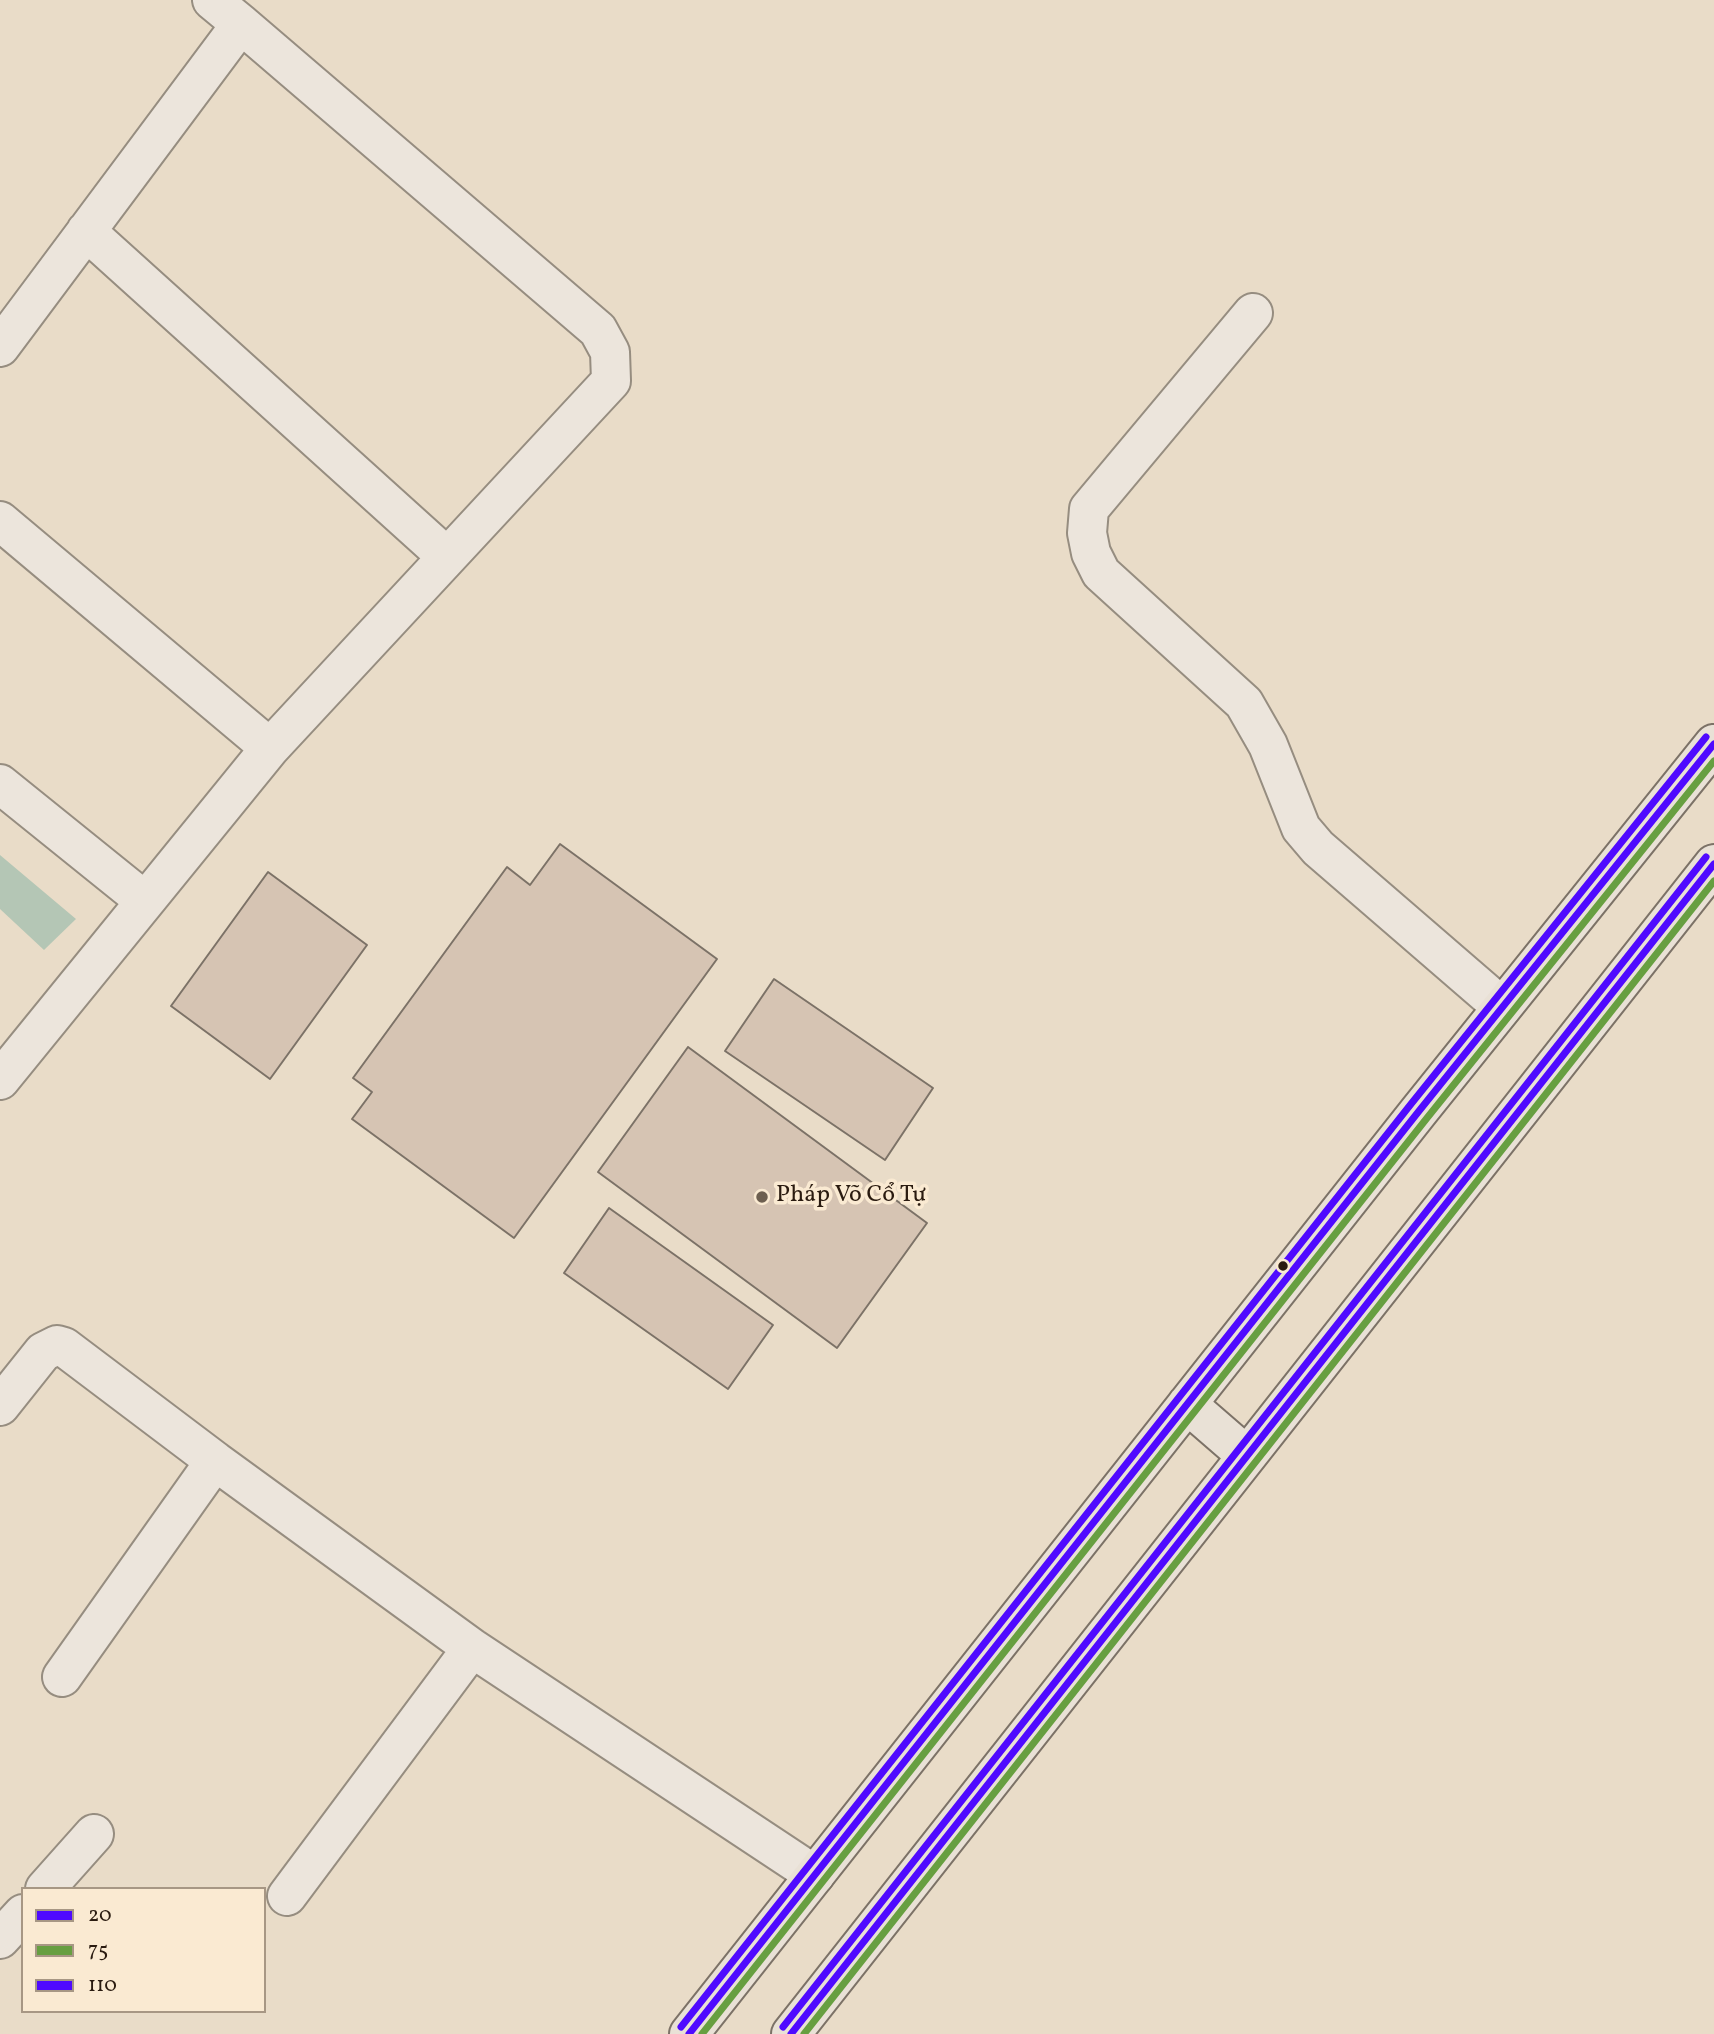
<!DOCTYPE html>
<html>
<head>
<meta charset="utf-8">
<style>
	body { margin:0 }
	#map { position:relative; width:1714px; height:2034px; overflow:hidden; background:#e9dcc8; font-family:Vollkorn,serif }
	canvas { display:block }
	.legend { position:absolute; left:21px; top:1887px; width:245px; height:126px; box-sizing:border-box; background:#faead2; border:2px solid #a79784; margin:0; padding:9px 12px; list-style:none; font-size:21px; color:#2a1b10 }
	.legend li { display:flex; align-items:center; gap:14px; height:35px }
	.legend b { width:35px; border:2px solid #a79784 }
</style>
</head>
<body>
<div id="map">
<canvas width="1714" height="2034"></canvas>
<ul class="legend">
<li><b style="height:9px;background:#4f0aff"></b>20</li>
<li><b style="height:9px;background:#679f41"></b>75</li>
<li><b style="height:9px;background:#4f0aff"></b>110</li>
</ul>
</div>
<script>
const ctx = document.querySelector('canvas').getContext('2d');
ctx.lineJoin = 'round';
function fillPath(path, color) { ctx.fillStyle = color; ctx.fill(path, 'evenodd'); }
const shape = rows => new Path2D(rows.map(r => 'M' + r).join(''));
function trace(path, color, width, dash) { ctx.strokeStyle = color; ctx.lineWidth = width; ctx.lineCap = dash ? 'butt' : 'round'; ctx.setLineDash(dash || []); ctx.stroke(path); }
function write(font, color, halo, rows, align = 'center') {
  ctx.font = font + ' Vollkorn,serif'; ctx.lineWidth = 7; ctx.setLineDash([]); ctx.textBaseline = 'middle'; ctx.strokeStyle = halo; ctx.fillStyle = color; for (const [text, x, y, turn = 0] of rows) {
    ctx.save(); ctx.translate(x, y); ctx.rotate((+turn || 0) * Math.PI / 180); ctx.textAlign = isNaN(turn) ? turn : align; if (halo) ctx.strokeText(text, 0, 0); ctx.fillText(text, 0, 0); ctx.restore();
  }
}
fillPath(shape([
	[0,855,76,919,44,950,0,909]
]), '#b4c6b5');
const building = shape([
	[560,844,717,959,514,1238,352,1119,372,1092,353,1078,507,867,530,885,560,844],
	[268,872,367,945,270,1079,171,1006,268,872],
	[774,979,933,1088,885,1160,725,1051,774,979],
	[688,1047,927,1223,837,1348,598,1172,688,1047],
	[609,1208,773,1325,728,1389,564,1273,609,1208]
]);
fillPath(building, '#d6c4b3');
trace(building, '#7c7267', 2);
const street = shape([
	[86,231,447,557],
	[1253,313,1089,509,1087,533,1091,553,1101,573,1244,703,1268,745,1301,828,1318,848,1502,1007],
	[0,347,241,24,212,0],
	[0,521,270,748],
	[0,784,145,901],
	[0,1080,270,748,611,381,610,352,598,330,241,24],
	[0,1406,43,1352,57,1345,64,1347,215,1461],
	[62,1677,215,1461,472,1648,815,1875],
	[45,1889,94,1834],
	[287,1896,472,1648],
	[0,1939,23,1914]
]);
const primary = shape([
	[1187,1404,1247,1456],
	[689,2034,1419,1111,1714,744],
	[791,2034,1714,864]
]);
trace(street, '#968d80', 42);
trace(primary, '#7c7267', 42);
trace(street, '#ece5dc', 38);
trace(primary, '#e9e1d6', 38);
trace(shape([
	[689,2034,1419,1111,1714,744],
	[791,2034,1714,864]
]), '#4f0aff', 7);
trace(shape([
	[702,2034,1427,1118,1714,761],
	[804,2034,1714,881]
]), '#679f41', 7);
trace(shape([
	[681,2027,1411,1104,1706,737],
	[783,2027,1706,857]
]), '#4f0aff', 7);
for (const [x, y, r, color] of [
	[762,1197,7,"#6d5f50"],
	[1283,1266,6,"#2a1b10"]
]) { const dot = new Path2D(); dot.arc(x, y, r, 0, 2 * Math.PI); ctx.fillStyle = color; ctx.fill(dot); trace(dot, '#faead2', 2.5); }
write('24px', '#2a1b10', '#faead2', [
	["Pháp Võ Cổ Tự",776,1197]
], 'left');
</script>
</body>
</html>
